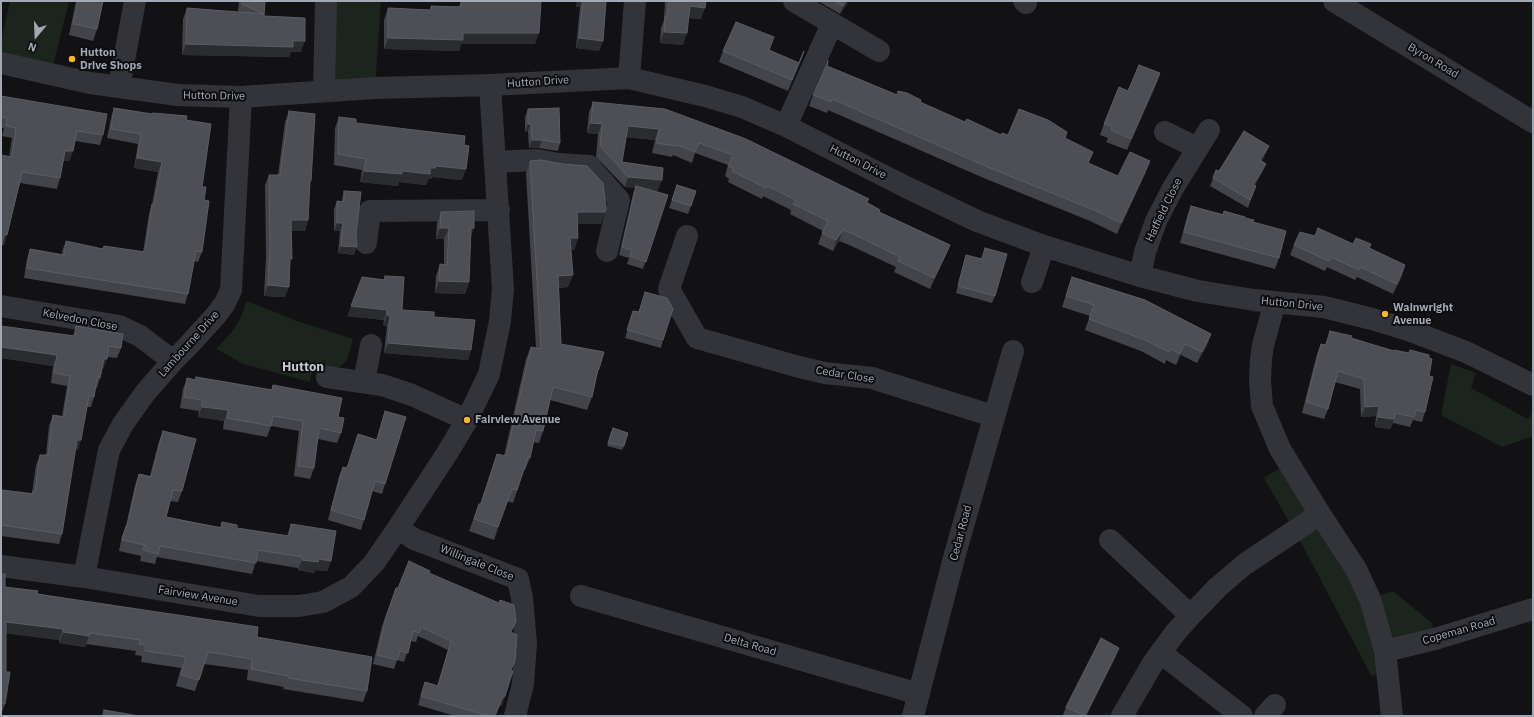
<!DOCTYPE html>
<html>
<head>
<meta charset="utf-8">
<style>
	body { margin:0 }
	#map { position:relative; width:1534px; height:717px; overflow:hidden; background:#121214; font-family:"IBM Plex Sans",sans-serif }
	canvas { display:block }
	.frame { position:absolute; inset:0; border:2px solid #a3a8b5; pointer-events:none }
	.north { position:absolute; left:16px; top:16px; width:40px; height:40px; -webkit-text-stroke:3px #0d0d0f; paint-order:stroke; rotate:199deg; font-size:11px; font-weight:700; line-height:16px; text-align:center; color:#a3a8b5 }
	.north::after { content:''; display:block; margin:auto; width:14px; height:18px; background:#a3a8b5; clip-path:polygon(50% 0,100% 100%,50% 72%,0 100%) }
</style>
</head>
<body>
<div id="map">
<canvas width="1534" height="717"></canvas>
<div class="frame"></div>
<div class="north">N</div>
</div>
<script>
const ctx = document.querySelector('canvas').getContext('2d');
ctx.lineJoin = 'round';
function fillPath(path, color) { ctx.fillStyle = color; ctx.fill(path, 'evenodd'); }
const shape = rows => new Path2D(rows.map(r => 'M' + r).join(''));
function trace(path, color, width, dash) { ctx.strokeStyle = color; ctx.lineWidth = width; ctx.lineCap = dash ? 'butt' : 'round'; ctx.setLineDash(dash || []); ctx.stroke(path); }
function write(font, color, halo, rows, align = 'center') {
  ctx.font = font + ' "IBM Plex Sans",sans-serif'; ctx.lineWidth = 4; ctx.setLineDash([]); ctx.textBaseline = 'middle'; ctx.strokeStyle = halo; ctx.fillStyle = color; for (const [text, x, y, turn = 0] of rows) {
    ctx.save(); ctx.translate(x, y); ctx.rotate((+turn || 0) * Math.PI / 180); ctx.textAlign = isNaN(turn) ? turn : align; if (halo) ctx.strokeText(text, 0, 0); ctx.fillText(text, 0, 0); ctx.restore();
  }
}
fillPath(shape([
	[10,1,69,1,51,75,1,63,1,41],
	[326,1,381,1,375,88,324,91],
	[247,301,300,322,353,339,347,360,340,367,328,368,313,365,310,382,244,364,216,349,232,332,240,319],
	[1451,364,1476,373,1471,388,1528,419,1533,412,1533,436,1502,447,1441,415],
	[1288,463,1370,599,1393,591,1432,623,1435,639,1374,653,1378,672,1372,677,1305,550,1264,478]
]), '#1c241e');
trace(shape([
	[794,1,879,51],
	[1024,1,1026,3],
	[1334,1,1533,122],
	[1,63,90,83,178,95,241,97,375,88,490,85,629,78,705,96,742,107,786,126,906,187,977,221,1044,246,1140,276,1198,291,1254,300,1324,307,1372,319,1408,330,1466,352,1533,385],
	[629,78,635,1],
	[119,87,135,1],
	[324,91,326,1],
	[786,126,832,24],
	[1165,132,1197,148],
	[495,162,537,160,559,164,589,166,619,200,607,251],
	[687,236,669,289,697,338,799,367,825,373,872,378,993,416],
	[366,243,370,211,499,210],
	[1140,276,1145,252,1156,221,1173,188,1209,130],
	[1032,282,1044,246],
	[1275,302,1263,345,1261,359,1260,380,1262,406,1280,449,1320,514,1356,569,1370,599,1385,651,1392,716],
	[1,306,119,326,140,336,173,361],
	[327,377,382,385,412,395,467,420],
	[364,382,371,345],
	[398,528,414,539,518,579,522,598,526,643,523,684,515,716],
	[1110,540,1190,615],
	[1,566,84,577,259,606,299,606,323,602,351,587,374,563,398,528,446,455,467,420,489,374,500,321,503,289,490,85],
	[84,577,109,450,123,424,145,393,173,361,188,346,217,314,225,303,231,290,241,97],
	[581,596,919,694],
	[1385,651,1435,639,1533,609],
	[1161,653,1242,716],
	[913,716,955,554,1013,351],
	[1122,716,1153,663,1175,633,1192,614,1218,587,1245,564,1320,514],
	[1265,716,1275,705]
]), '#333439', 22);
fillPath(shape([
	[76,1,103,1,97,29,93,41,69,35],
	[239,1,265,1,264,16,301,52,291,52,289,57,182,55,183,19,187,8,238,12],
	[461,1,475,1,489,2,489,1,541,1,535,44,461,44,459,51,384,49,384,20,388,8,430,10,431,6,459,7],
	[577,1,606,1,603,41,599,51,576,48,580,7,576,7],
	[665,1,706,1,701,19,689,18,683,45,660,43,661,28,664,20],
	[818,1,848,1,847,4,840,14],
	[769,50,799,63,804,51,788,91,719,62,723,51],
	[827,66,897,95,920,102,965,122,1001,135,1067,132,1065,138,1089,163,1118,176,1146,172,1117,234,1090,221,986,179,828,110,827,113,809,106,813,95],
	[1160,73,1156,85,1127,150,1106,142,1108,138,1100,135,1104,124,1128,91],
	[1,96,103,135,100,145,75,141,73,151,69,161,63,161,60,178,57,189,20,183,4,245,2,245,9,157,12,138,2,136,4,128,1,128],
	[593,102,869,199,867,203,879,212,950,245,946,255,930,289,894,272,896,267,847,244,839,241,833,251,818,244,823,231,790,214,791,210,763,196,762,199,728,182,729,179,725,176,728,165,695,153,692,163,673,155,672,157,652,153,655,140,626,137,622,162,658,191,650,190,668,195,643,269,627,264,629,258,619,255,633,194,635,188,625,187,596,157,598,134,587,133,589,112],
	[114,108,186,120,202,187,204,200,202,252,198,262,194,261,188,294,185,304,24,278,27,259,30,249,62,255,62,251,66,241,103,249,104,246,143,252,149,214,152,204,158,172,134,168,138,144,107,138,111,118],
	[528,109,560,143,558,151,539,148,529,148,528,131,525,132,525,117],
	[289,111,309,185,308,220,305,231,291,231,290,264,285,297,264,296,266,257,265,185,269,175,278,175,285,122],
	[339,117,356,123,462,180,432,177,431,179,428,179,426,185,399,182,398,186,360,182,362,170,334,165,335,128],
	[1269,146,1266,153,1262,161,1263,171,1255,185,1256,186,1248,208,1210,186,1213,178,1219,171],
	[530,161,601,224,578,224,578,238,574,250,571,250,568,287,559,288,561,344,599,369,595,381,592,397,587,410,550,400,543,431,539,443,533,442,530,458,525,470,524,470,513,503,507,501,494,540,469,531,479,504,480,504,497,454,504,456,526,359,531,347,536,348,526,173],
	[677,185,691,206,688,214,669,208],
	[344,191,354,255,338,253,340,231,334,231,334,209,337,201,342,202,342,199],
	[1191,206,1223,214,1224,211,1245,218,1253,222,1279,258,1275,269,1180,243,1187,217],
	[441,212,474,228,470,237,469,282,465,294,435,293,436,276,440,264,444,265,444,239,436,239,437,223],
	[1315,236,1353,244,1371,244,1369,249,1405,265,1402,276,1393,294,1357,277,1355,280,1327,267,1325,271,1290,255,1294,245],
	[985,248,995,296,992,303,956,293,964,262,966,255,981,259],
	[385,276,402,310,434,317,471,350,468,360,384,353,387,326,383,325,384,320,347,316,384,279],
	[1072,277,1211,334,1207,345,1197,363,1181,355,1176,365,1166,360,1165,364,1141,351,1085,330,1090,316,1062,307],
	[645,292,663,340,661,348,625,338,633,311,639,312],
	[76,326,121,348,117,358,107,357,103,369,102,369,100,378,97,388,96,388,94,397,91,407,87,407,78,450,75,450,62,534,59,544,1,536,1,494,2,490,32,493,36,465,40,455,46,455,49,426,53,415,62,416,67,386,51,383,53,366,1,358,73,336],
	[1330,331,1351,338,1394,351,1409,353,1410,350,1429,358,1429,376,1425,412,1422,422,1413,420,1410,427,1393,423,1390,429,1375,427,1376,416,1361,417,1360,389,1335,382,1328,409,1324,419,1302,413,1317,354,1321,344,1325,345],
	[196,377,271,390,273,385,338,417,341,433,337,443,318,439,314,468,310,479,294,476,299,431,271,426,267,437,223,429,224,421,198,417,199,411,180,408,183,389,187,378,195,380],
	[385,411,385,484,382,494,372,491,364,520,361,530,328,520,339,476,343,467,347,468,358,434,376,440],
	[163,431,182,491,178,502,170,501,166,517,220,527,222,522,237,528,287,536,291,524,331,561,327,571,315,570,314,573,298,570,298,568,256,561,252,574,157,557,155,564,140,561,141,556,119,551,122,536,126,526,135,485,139,474,150,476,159,441],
	[611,432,624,446,622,450,607,446],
	[429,573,511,632,511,670,505,696,502,705,499,707,495,716,455,716,418,705,422,691,425,682,437,686,448,650,418,636,416,642,411,641,404,662,397,660,394,669,373,664,382,626,396,588,398,588],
	[1,574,5,587,257,637,367,691,363,702,283,689,284,687,247,680,248,670,204,664,195,691,176,686,181,668,141,662,142,656,135,655,136,651,86,644,85,647,59,643,59,640,6,633,5,704,1,715],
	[1116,656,1086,716,1066,716,1063,715,1066,707]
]), '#434449');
fillPath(shape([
	[578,1,582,1,580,7,576,7],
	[846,1,848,1,847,4,840,14,843,6],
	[690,6,705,8,701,19,686,18],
	[664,32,687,33,683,45,660,43],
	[463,33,539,33,535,44,461,44,459,51,384,49,388,38],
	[579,38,603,41,599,51,576,48],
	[305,41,301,52,291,52,289,57,182,55,186,44],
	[804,51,801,61,788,91,792,80],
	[1160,73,1156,85,1127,150,1131,139],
	[591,123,602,124,598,134,587,133],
	[528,124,531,124,528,131,525,132],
	[628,126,659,129,655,140,624,137],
	[532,140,542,140,539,148,529,148],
	[1269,146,1266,153,1258,168,1260,160],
	[65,151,73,151,69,161,61,161],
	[137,158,162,162,158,172,134,168],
	[1150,161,1146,172,1117,234,1121,223],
	[1266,164,1263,171,1250,192,1253,185],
	[436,166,466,169,462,180,432,177,431,179,428,179,426,185,399,182,398,186,360,182,364,171,402,171],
	[628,177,662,180,658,191,625,187],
	[577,212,605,212,601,224,573,224],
	[291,220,308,220,305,231,287,231],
	[337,223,343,223,340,231,334,231],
	[440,228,449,228,444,239,436,239],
	[471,228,474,228,470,239],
	[843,230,839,241,833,251,836,240],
	[4,235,7,235,4,245,1,245],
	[570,238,578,238,574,250,566,250],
	[950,245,946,255,930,289,934,278],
	[341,246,357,247,354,255,338,253],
	[1405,265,1402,276,1393,294,1397,284],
	[573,275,568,287,554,288,558,276],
	[439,281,469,282,465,294,435,293],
	[268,285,289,287,285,297,264,296],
	[351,306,387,310,384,320,347,316],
	[387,315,390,316,387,326,383,325],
	[1211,334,1207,345,1197,363,1202,352],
	[388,343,471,350,468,360,384,353],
	[1185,344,1181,355,1176,365,1180,354],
	[1,347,57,355,53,366,1,358],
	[104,359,107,359,103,369,100,369],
	[1379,406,1376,416,1361,417,1365,407],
	[202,407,228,410,224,421,198,417],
	[1378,417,1394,419,1390,429,1375,427],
	[77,440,81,440,78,450,73,450],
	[319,559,331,561,327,571,315,570,314,573,298,570,302,560],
	[6,622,63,629,59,640,2,633],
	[63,632,89,636,85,647,59,643],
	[1119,648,1116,656,1086,716,1085,716],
	[505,696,502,705,499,707,502,698]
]), '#2b2c2f');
const building = shape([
	[78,1,103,1,97,29,73,24,78,1],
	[242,1,265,1,264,16,305,18,305,41,293,41,293,47,186,44,187,8,264,14,242,4,242,1],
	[461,1,475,1,490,2,490,1,541,1,539,33,463,33,463,40,388,38,388,8,431,10,431,6,461,7,461,1],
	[583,1,606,1,603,41,579,38,583,1],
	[669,1,706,1,705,8,690,6,687,33,664,32,665,16,667,16,669,1],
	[834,1,846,1,843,6,834,1],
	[736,22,774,37,769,50,799,63,804,51,792,80,723,51,736,22],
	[828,61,827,66,861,80,897,95,898,91,907,93,921,100,920,102,965,122,967,119,1001,135,1002,133,1008,135,1019,109,1048,120,1067,132,1065,138,1093,152,1088,163,1118,176,1130,152,1150,161,1121,223,1094,210,990,168,832,99,831,102,813,95,828,61],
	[1139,65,1160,73,1131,139,1111,130,1112,127,1104,124,1119,87,1128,91,1139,65],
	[1,96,107,114,103,135,77,131,73,151,65,151,60,178,22,172,7,235,4,235,1,249,1,155,12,157,16,128,6,126,7,118,1,117,1,96],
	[593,102,665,109,746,139,869,199,866,202,880,210,879,212,950,245,934,278,898,261,900,257,851,233,843,230,836,240,822,233,828,221,793,204,796,200,767,186,766,188,732,171,733,168,728,166,733,155,699,143,695,152,677,145,676,146,656,143,659,129,628,126,622,162,663,168,662,180,628,177,600,146,602,124,591,123,593,102],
	[114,108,152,114,153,113,187,116,186,120,211,124,202,187,206,187,204,200,209,201,202,252,196,251,188,294,27,268,30,249,64,255,66,241,103,249,104,246,145,252,152,204,154,205,162,162,137,158,141,134,111,129,114,108],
	[559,108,560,143,542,140,532,140,531,124,528,124,528,109,559,108],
	[289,111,315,114,311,181,310,181,308,220,291,220,292,259,290,259,289,287,268,285,270,247,269,175,280,175,289,111],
	[339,117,356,119,356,123,465,136,464,145,469,146,466,169,436,166,435,168,430,168,430,174,402,171,402,174,364,171,366,159,338,154,339,117],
	[1244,131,1269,146,1260,160,1266,164,1253,185,1256,186,1250,200,1213,178,1216,170,1219,171,1244,131],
	[541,160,563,164,587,166,603,183,606,209,605,212,577,212,578,238,570,238,573,275,558,276,561,344,604,352,599,369,598,369,592,397,553,387,543,431,536,430,530,458,528,457,517,490,512,489,498,527,474,519,479,504,481,504,497,454,506,456,531,347,541,349,530,161,541,160],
	[677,185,696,191,691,206,672,200,677,185],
	[636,186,668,195,646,262,630,256,632,250,622,247,636,186],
	[344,191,361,192,356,234,357,247,341,246,343,223,337,223,337,201,344,202,344,191],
	[1191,206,1223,215,1224,211,1245,217,1245,218,1254,220,1253,222,1286,231,1279,258,1184,232,1191,206],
	[474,211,474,228,471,228,469,282,439,281,440,264,447,265,449,228,440,228,441,212,474,211],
	[1318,228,1353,244,1356,238,1371,244,1369,248,1405,265,1397,284,1360,267,1359,270,1331,257,1329,261,1294,245,1300,232,1315,236,1318,228],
	[985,248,1007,254,995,296,958,286,966,255,982,259,985,248],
	[385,276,404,277,402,310,434,312,434,317,475,320,471,350,388,343,390,316,387,315,387,310,351,306,362,277,385,280,385,276],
	[1072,277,1145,300,1211,334,1202,352,1185,344,1180,354,1170,349,1169,352,1145,340,1089,319,1094,305,1066,296,1072,277],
	[645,292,667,298,673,309,663,340,627,330,633,311,639,312,645,292],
	[1,326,75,336,76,326,123,334,121,348,109,346,107,359,104,359,100,378,97,377,94,397,89,396,81,440,77,440,62,534,1,525,1,496,2,490,33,494,33,491,35,491,40,455,48,455,53,415,64,417,70,376,54,373,57,355,1,347,1,326],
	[1330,331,1352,336,1351,338,1394,351,1394,350,1409,353,1410,350,1429,355,1429,358,1432,359,1429,376,1433,377,1425,412,1416,410,1414,417,1395,413,1394,419,1378,417,1379,406,1365,407,1364,379,1338,371,1328,409,1306,402,1321,344,1326,345,1330,331],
	[196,377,272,390,273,385,342,398,338,417,344,418,341,433,319,428,314,468,298,466,303,421,273,416,271,426,227,418,228,410,202,407,202,400,184,397,187,378,196,380,196,377],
	[385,411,406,417,385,484,375,481,364,520,331,510,343,467,347,468,358,434,377,440,385,411],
	[613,428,628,433,624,446,608,443,613,428],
	[163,431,196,439,182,491,173,490,166,517,221,528,222,522,237,525,237,528,289,536,291,524,336,531,331,561,319,559,318,562,302,560,302,557,258,550,256,563,160,546,158,554,143,550,145,545,122,540,126,526,127,526,139,474,151,477,163,431],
	[409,561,430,571,429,573,499,603,500,600,514,605,516,621,511,632,517,635,515,661,511,670,513,671,505,696,502,698,495,716,488,716,421,696,425,682,438,686,451,641,421,627,419,633,413,631,408,653,400,651,397,660,377,655,386,617,396,588,398,588,409,561],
	[1,574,5,574,5,587,38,591,37,594,258,627,257,637,372,657,367,691,288,678,288,676,251,669,252,659,208,652,199,680,181,675,186,657,145,651,146,645,139,644,140,640,89,633,89,636,63,632,63,629,6,622,6,672,10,672,5,704,1,703,1,705,1,574],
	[1101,638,1119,648,1085,716,1066,707,1101,638],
	[104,710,139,716,103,716,104,710]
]);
fillPath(building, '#4e4f55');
trace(building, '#5b5d64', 1);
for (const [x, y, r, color] of [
	[72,59,4,"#f7b528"],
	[1385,314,4,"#f7b528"],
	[467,420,4,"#f7b528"]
]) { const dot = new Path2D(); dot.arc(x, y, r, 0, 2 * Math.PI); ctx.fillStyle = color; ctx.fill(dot); trace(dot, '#0d0d0f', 1.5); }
write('bold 11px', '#a3a8b5', '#0d0d0f', [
	["Hutton",80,53],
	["Drive Shops",80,66],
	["Wainwright",1393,308],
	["Avenue",1393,321],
	["Fairview Avenue",475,420]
], 'left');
write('11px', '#a3a8b5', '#0d0d0f', [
	["Byron Road",1433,61,31],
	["Hutton Drive",538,82,-4],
	["Hutton Drive",214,96,1],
	["Hutton Drive",858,162,27],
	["Hatfield Close",1164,210,-64],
	["Hutton Drive",1292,304,6],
	["Kelvedon Close",80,320,11],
	["Lambourne Drive",189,344,-48],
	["Cedar Close",845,375,9],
	["Cedar Road",961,533,-75],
	["Willingale Close",477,563,22],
	["Fairview Avenue",198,596,9],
	["Copeman Road",1459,631,-16],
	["Delta Road",750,645,16]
]);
write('bold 13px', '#c5c8d1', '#0d0d0f', [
	["Hutton",303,367]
]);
</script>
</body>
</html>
